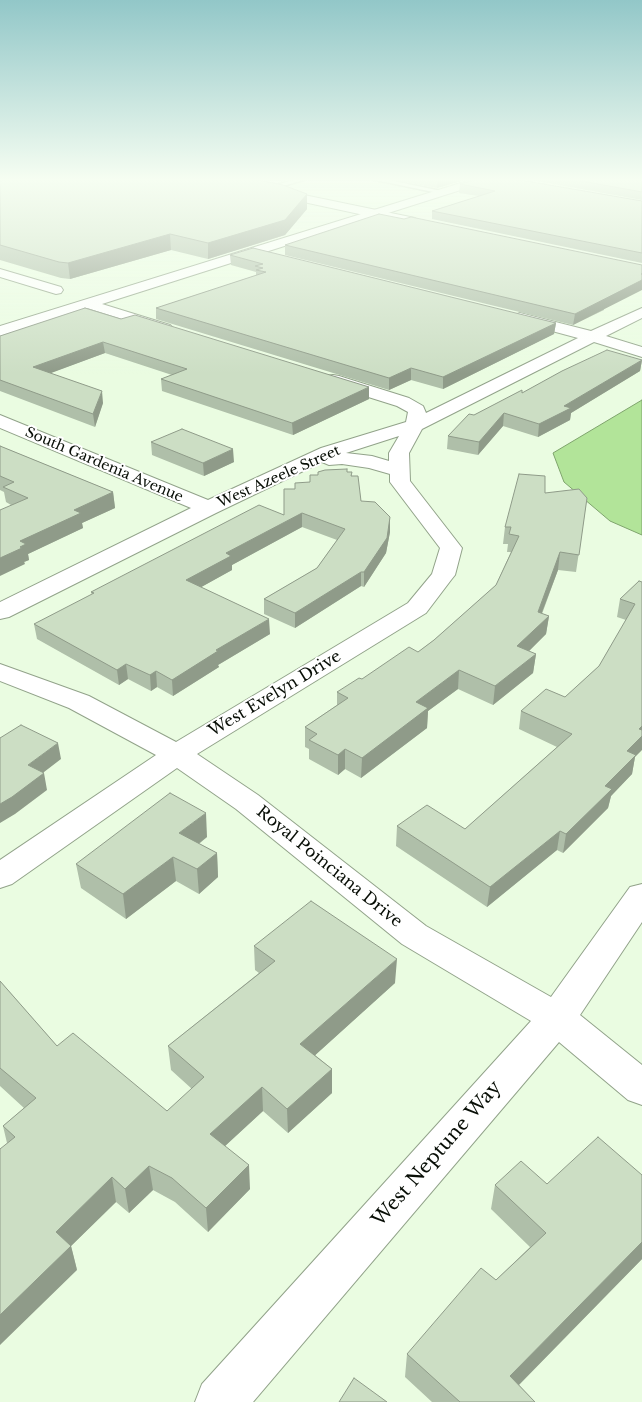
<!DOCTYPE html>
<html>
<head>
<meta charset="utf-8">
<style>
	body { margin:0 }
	canvas { display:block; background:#eafce1 }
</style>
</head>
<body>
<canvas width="642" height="1402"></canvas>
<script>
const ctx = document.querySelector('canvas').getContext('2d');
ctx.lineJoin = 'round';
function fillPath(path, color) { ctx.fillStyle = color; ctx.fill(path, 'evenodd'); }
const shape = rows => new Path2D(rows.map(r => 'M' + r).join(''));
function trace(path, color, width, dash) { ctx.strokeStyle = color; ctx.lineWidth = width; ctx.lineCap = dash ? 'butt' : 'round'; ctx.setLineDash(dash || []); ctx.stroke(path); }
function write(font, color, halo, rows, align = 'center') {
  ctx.font = font + ' "Libre Baskerville",serif'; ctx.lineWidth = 4; ctx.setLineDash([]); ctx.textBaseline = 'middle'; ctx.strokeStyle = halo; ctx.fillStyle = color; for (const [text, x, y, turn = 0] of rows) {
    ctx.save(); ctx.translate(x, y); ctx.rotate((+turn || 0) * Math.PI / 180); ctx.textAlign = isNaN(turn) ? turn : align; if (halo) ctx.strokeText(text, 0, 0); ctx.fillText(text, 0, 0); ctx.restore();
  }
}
const water = shape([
	[642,400,642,535,610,521,564,482,553,453,642,400]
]);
fillPath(water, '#b2e499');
trace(water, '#7fa46d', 1);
const service = shape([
	[300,178,310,178,263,192,260,190,300,178],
	[366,178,379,178,446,192,443,194,366,178]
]);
const minor = shape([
	[477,178,493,178,492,180,102,304,170,325,173,328,170,331,160,331,87,308,0,336,0,326,477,178],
	[0,269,61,287,63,290,61,293,56,294,0,277,0,269],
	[642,308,642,318,606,336,642,347,642,357,594,342,422,429,409,453,410,481,462,548,455,575,451,580,426,613,197,754,258,795,426,926,551,997,630,887,642,884,642,922,580,1015,642,1065,642,1105,628,1100,559,1042,253,1402,195,1402,202,1384,531,1021,402,944,236,809,177,768,12,884,0,888,0,860,156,755,69,708,0,681,0,664,89,696,176,742,408,603,432,574,440,548,390,482,390,474,369,468,342,464,329,465,322,462,216,513,9,617,0,619,0,602,191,508,0,428,0,415,208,500,321,448,406,422,408,412,397,406,327,384,324,380,327,376,333,375,339,376,409,398,423,406,426,413,578,338,515,321,512,318,515,315,520,313,591,331,642,308],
	[399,436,389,453,389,461,372,456,346,453,399,436]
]);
const tertiary = shape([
	[201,178,222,178,415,218,421,222,415,226,206,181,201,178]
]);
trace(service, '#92a38a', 3);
trace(minor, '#92a38a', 2);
trace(tertiary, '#92a38a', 2);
fillPath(service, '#fff');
fillPath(minor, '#fff');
fillPath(tertiary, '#fff');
fillPath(shape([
	[0,178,307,194,307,209,285,235,208,259,171,250,70,279,61,278,0,260],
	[383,178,471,178,437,188],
	[520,178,642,178,642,200],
	[460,184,642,201,642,263,432,219,432,211,479,196,459,193],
	[285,245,604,308,604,310,573,325,285,255],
	[230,255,556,323,554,334,443,389,411,380,389,390,156,319,156,308,256,276,256,272,231,265],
	[121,319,369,399,293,435,162,391,161,379,172,375,105,353,50,373,103,403,95,427,0,391,0,336],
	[642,360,640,371,571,413,570,420,538,437,503,426,478,455,447,449,448,436,474,415,522,393],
	[151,442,234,462,204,476,152,455],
	[0,446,113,492,115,508,82,523,83,528,28,554,29,560,24,562,25,564,11,505,6,502,4,492,0,490],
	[347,472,352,476,361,501,390,532,386,553,364,587,361,586,295,628,264,614,264,599,317,568,337,540,302,527,232,565,232,570,201,587,270,634,218,665,219,667,173,696,157,687,151,691,128,679,119,685,37,639,34,624,92,595,91,592,284,515,295,489,310,482,318,475],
	[545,493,587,498,576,572,558,570,542,614,549,616,546,634,529,651,536,654,533,673,493,705,458,689,428,711,427,728,361,778,345,769,338,775,309,759,309,749,305,747,305,727,337,705,337,692,418,652,434,640,496,585,511,552,507,552,508,544,503,544,505,527],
	[639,581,635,757,632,774,611,796,608,808,563,853,557,850,487,907,396,846,397,826,465,829,557,747,519,729,521,711,565,697,599,666,626,620,617,617,620,599],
	[207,837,199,844,217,853,218,877,199,894,176,881,126,919,81,888,76,864],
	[254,946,395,983,315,1055,332,1069,332,1093,288,1133,263,1111,225,1146,250,1189,208,1232,175,1202,153,1190,129,1213,116,1202,71,1246,77,1270,7,1143,3,1126,24,1108,0,1086,0,981,57,1046,167,1111,192,1089,171,1070,168,1046,259,973,255,970],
	[642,1175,642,1259,519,1385,535,1402,432,1402,405,1377,407,1354,496,1280,530,1247,491,1209,495,1185,547,1184]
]), '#afbfa9');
fillPath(shape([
	[0,178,30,178,0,185],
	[445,178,471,178,437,188,438,180],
	[307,194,307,209,285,235,208,259,208,243],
	[170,234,171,250,70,279,68,263],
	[642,274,642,290,573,325,575,314,603,299],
	[556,323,554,334,443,389,443,377],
	[103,342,105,353,35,379,33,367],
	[642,360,640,371,571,413,570,420,538,437,539,424,564,406],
	[411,368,411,380,389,390,389,378],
	[369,387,369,399,293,435,292,423],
	[102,391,103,403,95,427,93,414],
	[504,413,503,426,478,455,479,442],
	[233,449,234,462,204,476,203,463],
	[113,492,115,508,82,523,83,528,28,554,29,560,24,562,25,564,0,576,0,558,20,541,74,510],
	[302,513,302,527,232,565,232,570,187,595,186,580,226,553],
	[390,517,390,532,386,553,364,587,364,572],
	[560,552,558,570,536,628,549,616,546,634,515,665,517,646,538,612],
	[361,572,361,586,295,628,295,613],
	[269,619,270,634,218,665,219,667,173,696,172,680,216,650],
	[536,654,533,673,493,705,495,686],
	[126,664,128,679,119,685,117,670],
	[459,670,458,689,428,711,427,728,361,778,362,758,416,702],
	[156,671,157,687,151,691,150,675],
	[642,726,642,750,635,757,632,774,611,796,608,808,563,853,566,834,605,786,627,751,639,729],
	[58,743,61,759,31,782,28,765],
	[345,749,345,769,338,775,338,755],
	[44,773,47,790,15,814,0,823,0,804],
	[206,813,207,837,181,857,179,833],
	[560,831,557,850,487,907,490,887],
	[217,853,218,877,199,894,197,869],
	[173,857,176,881,126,919,123,894],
	[397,959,395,983,301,1068,300,1044],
	[332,1069,332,1093,288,1133,287,1109],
	[262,1087,263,1111,212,1158,210,1134],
	[249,1165,250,1189,208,1232,206,1208],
	[149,1166,153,1190,129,1213,125,1189],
	[112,1177,116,1202,71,1246,77,1270,0,1345,0,1315,56,1232],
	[642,1242,642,1259,505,1399,510,1376]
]), '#8f9b89');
const building = shape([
	[11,178,248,178,283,185,307,194,285,220,208,243,170,234,68,263,59,262,0,245,0,181,11,178],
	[426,178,445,178,438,180,426,178],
	[481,178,509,178,642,201,642,253,432,211,495,191,460,184,481,178],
	[565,178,642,178,642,192,565,178],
	[379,214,404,219,411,217,642,265,642,274,641,274,642,274,642,280,575,314,285,245,379,214],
	[253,248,556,323,443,377,411,368,389,378,156,308,266,272,256,270,263,268,255,266,263,264,230,255,253,248],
	[85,308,121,319,135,315,369,387,292,423,161,379,187,369,103,342,33,367,102,391,93,414,0,380,0,336,85,308],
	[607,350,642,360,564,406,571,408,539,424,504,413,479,442,448,436,469,414,474,415,522,390,522,393,562,371,607,350],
	[182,429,233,449,203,463,151,442,182,429],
	[0,446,113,492,74,510,81,513,20,541,26,544,20,547,22,548,0,558,0,510,28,498,3,487,14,482,0,476,0,446],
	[347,469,347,472,352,472,351,476,358,476,361,501,375,502,390,517,387,538,364,572,361,572,295,613,264,599,317,568,345,529,302,513,226,553,231,556,186,580,269,619,216,650,218,651,172,680,156,671,150,675,126,664,117,670,34,624,94,593,91,592,259,505,284,515,284,489,295,489,295,483,310,482,310,475,318,475,318,472,325,470,347,469],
	[519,474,545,476,545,493,579,489,587,498,579,555,560,552,538,612,549,616,517,646,536,654,495,686,459,670,416,702,428,708,362,758,345,749,338,755,309,740,317,734,305,727,348,698,337,692,359,678,362,679,409,647,418,652,434,640,496,585,519,536,509,534,511,527,505,527,519,474],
	[639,581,642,582,642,726,639,729,642,730,642,736,627,751,636,755,605,786,612,789,566,834,560,831,490,887,397,826,427,805,465,829,572,734,521,711,546,689,565,697,599,666,635,604,620,599,639,581],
	[21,725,58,743,28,765,44,773,12,797,0,804,0,738,21,725],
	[170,793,206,813,179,833,217,853,197,869,173,857,123,894,76,864,170,793],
	[311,901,397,959,300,1044,332,1069,287,1109,262,1087,210,1134,249,1165,206,1208,172,1178,149,1166,125,1189,112,1177,56,1232,71,1246,0,1315,0,1149,15,1137,3,1126,36,1098,0,1068,0,981,57,1046,73,1033,167,1111,204,1077,168,1046,275,961,254,946,311,901],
	[598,1137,642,1175,642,1242,510,1376,535,1402,460,1402,407,1354,481,1268,496,1280,546,1233,495,1185,521,1161,547,1184,598,1137],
	[354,1378,387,1402,339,1402,354,1378]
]);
fillPath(building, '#ccdec4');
trace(building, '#8f9b89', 1);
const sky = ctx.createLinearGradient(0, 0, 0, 374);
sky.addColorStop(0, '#92c7c8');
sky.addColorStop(0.48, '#f6fef2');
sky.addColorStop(1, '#f6fef200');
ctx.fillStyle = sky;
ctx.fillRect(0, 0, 642, 374);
write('14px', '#080e06', '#fff', [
	["South Gardenia Avenue",104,465,23],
	["West Azeele Street",279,477,-24]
]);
write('16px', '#080e06', '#fff', [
	["West Evelyn Drive",275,694,-31],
	["Royal Poinciana Drive",329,867,39]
]);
write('19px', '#080e06', '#fff', [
	["West Neptune Way",437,1154,-49]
]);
</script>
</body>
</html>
